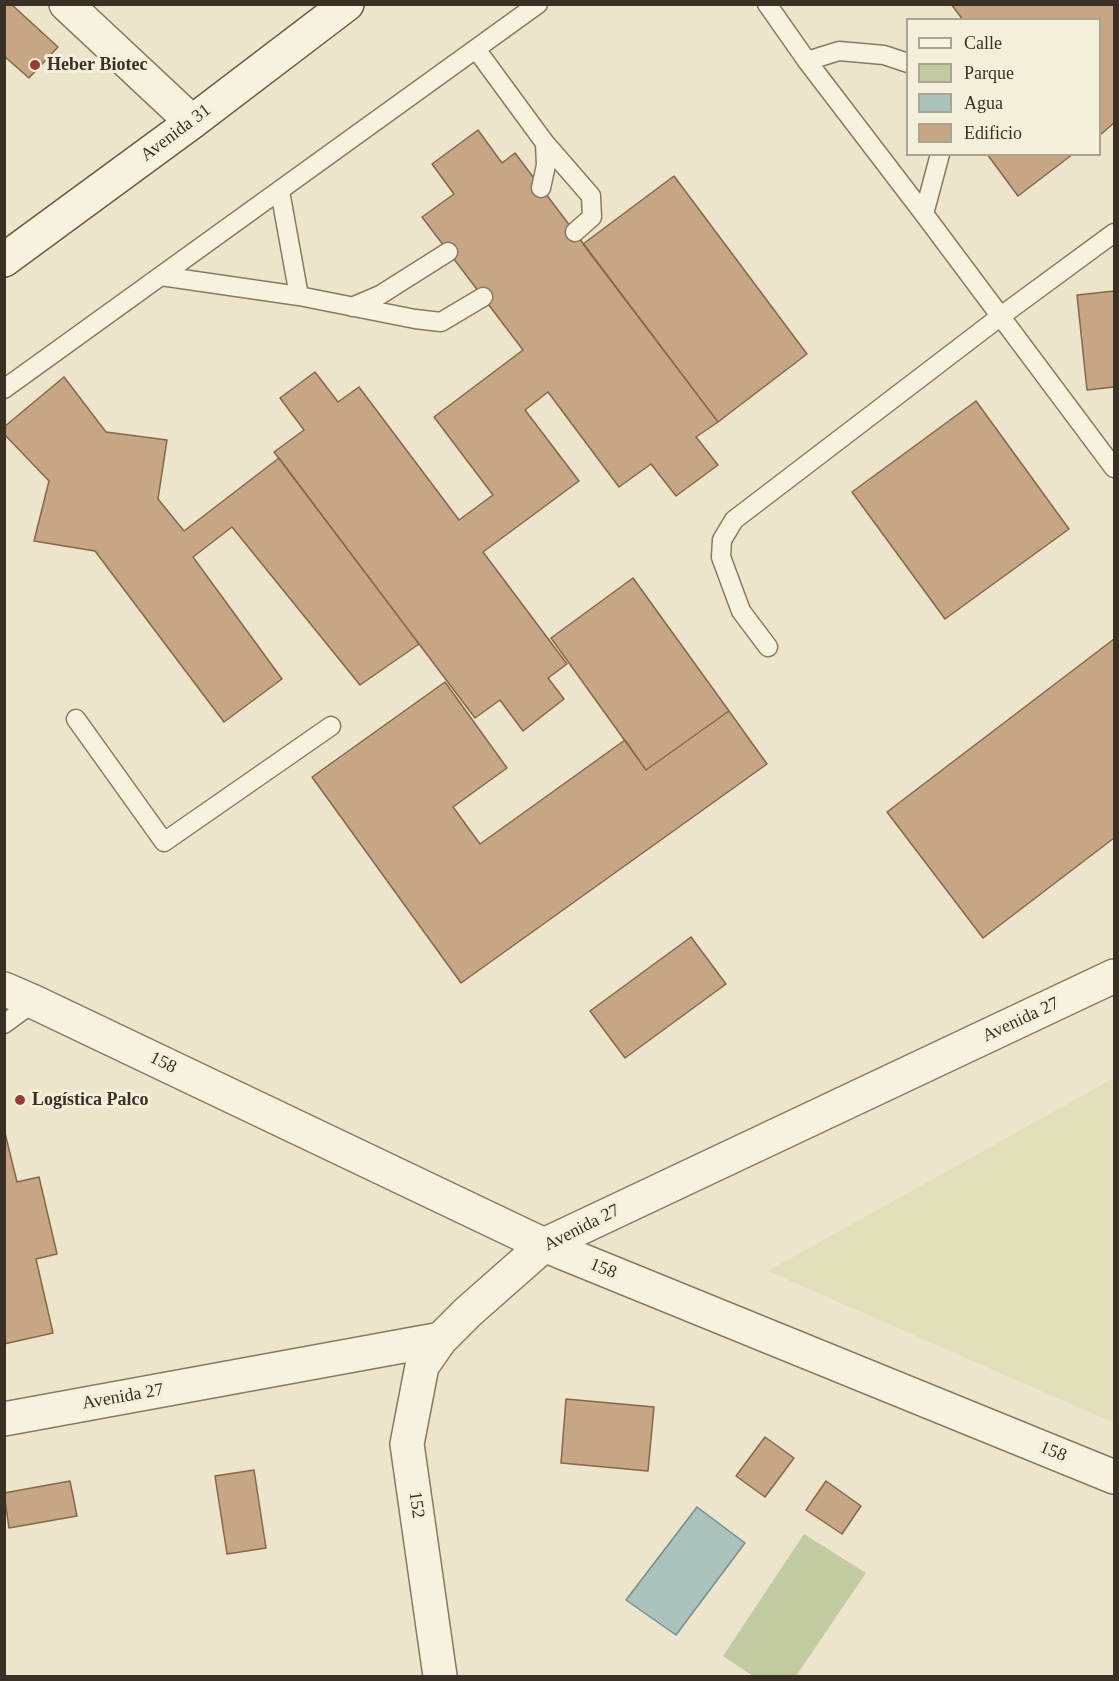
<!DOCTYPE html>
<html>
<head>
<meta charset="utf-8">
<style>
	body { margin:0 }
	#map { position:relative; width:1119px; height:1681px; overflow:hidden; background:#ece5cc; font-family:Georgia,serif }
	canvas { display:block }
	.frame { position:absolute; inset:0; border:6px solid #3a3023; pointer-events:none }
	.legend { position:absolute; left:906px; top:18px; width:195px; height:138px; box-sizing:border-box; background:#f4efdb; border:2px solid #aaa391; margin:0; padding:8px 10px; list-style:none; font-size:18px; color:#3a3023 }
	.legend li { display:flex; align-items:center; gap:12px; height:30px }
	.legend b { width:30px; border:2px solid #aaa391 }
</style>
</head>
<body>
<div id="map">
<canvas width="1119" height="1681"></canvas>
<div class="frame"></div>
<ul class="legend">
<li><b style="height:8px;background:#f7f2df"></b>Calle</li>
<li><b style="height:16px;background:#c1caa0"></b>Parque</li>
<li><b style="height:16px;background:#abc1bd"></b>Agua</li>
<li><b style="height:16px;background:#c7a685"></b>Edificio</li>
</ul>
</div>
<script>
const ctx = document.querySelector('canvas').getContext('2d');
ctx.lineJoin = 'round';
function fillPath(path, color) { ctx.fillStyle = color; ctx.fill(path, 'evenodd'); }
const shape = rows => new Path2D(rows.map(r => 'M' + r).join(''));
function trace(path, color, width, dash) { ctx.strokeStyle = color; ctx.lineWidth = width; ctx.lineCap = dash ? 'butt' : 'round'; ctx.setLineDash(dash || []); ctx.stroke(path); }
function write(font, color, halo, rows, align = 'center') {
  ctx.font = font + ' Georgia,serif'; ctx.lineWidth = 6; ctx.setLineDash([]); ctx.textBaseline = 'middle'; ctx.strokeStyle = halo; ctx.fillStyle = color; for (const [text, x, y, turn = 0] of rows) {
    ctx.save(); ctx.translate(x, y); ctx.rotate((+turn || 0) * Math.PI / 180); ctx.textAlign = isNaN(turn) ? turn : align; if (halo) ctx.strokeText(text, 0, 0); ctx.fillText(text, 0, 0); ctx.restore();
  }
}
fillPath(shape([
	[1114,1078,1114,1423,768,1271]
]), '#e1deba');
fillPath(shape([
	[804,1534,866,1573,796,1676,753,1676,723,1656]
]), '#c1caa0');
const water = shape([
	[697,1507,745,1543,676,1635,626,1600,697,1507]
]);
fillPath(water, '#abc1bd');
trace(water, '#728f8b', 1.5);
const building = shape([
	[4,4,11,4,58,47,29,78,4,56,4,4],
	[951,4,1114,4,1114,123,1100,135,1100,20,963,20,951,4],
	[478,130,502,163,515,153,718,422,696,437,718,465,676,496,651,464,619,487,548,392,525,410,579,481,483,552,567,664,548,678,564,699,523,731,500,700,475,718,274,452,304,430,280,398,315,372,338,402,359,387,459,520,493,495,434,417,523,350,422,217,454,194,432,164,478,130],
	[987,154,1073,154,1018,196,987,154],
	[674,176,807,354,718,422,583,244,674,176],
	[1114,291,1114,387,1087,390,1077,295,1114,291],
	[64,377,106,432,167,440,158,499,184,531,279,458,419,644,360,685,232,527,193,557,282,679,224,722,95,551,34,541,49,481,4,434,4,427,64,377],
	[976,401,1069,529,945,619,852,492,976,401],
	[633,578,729,711,646,770,551,638,633,578],
	[1114,639,1114,838,983,938,887,812,1114,639],
	[445,682,507,768,453,807,480,844,625,740,646,770,729,711,767,764,461,983,312,777,445,682],
	[691,937,726,984,625,1058,590,1011,691,937],
	[4,1129,17,1182,39,1177,57,1254,36,1259,53,1333,4,1344,4,1129],
	[566,1399,654,1407,648,1471,561,1463,566,1399],
	[765,1437,794,1458,765,1497,736,1476,765,1437],
	[254,1470,266,1548,227,1554,215,1476,254,1470],
	[70,1481,77,1516,9,1528,4,1493,70,1481],
	[826,1481,861,1506,842,1534,806,1510,826,1481]
]);
fillPath(building, '#c7a685');
trace(building, '#856648', 1.5);
const lane = shape([
	[767,4,807,61,924,214,1114,468],
	[476,49,545,143,591,196,592,217,575,232],
	[807,61,839,51,884,55,908,63],
	[541,188,546,165,545,143],
	[280,191,299,296],
	[924,214,940,154],
	[161,276,299,296,415,319,441,322,483,297],
	[352,307,380,295,448,252],
	[4,389,538,4],
	[768,647,741,611,721,557,722,540,734,520,1001,316,1114,233],
	[76,719,164,842,331,726],
	[4,1024,34,1002]
]);
const street = shape([
	[66,4,192,122],
	[4,989,34,1002,544,1245,1114,1477],
	[4,1419,441,1339],
	[440,1676,407,1444,422,1366,441,1339,468,1312,544,1245,1114,976]
]);
const secondary = shape([
	[4,260,192,122,347,4]
]);
trace(lane, '#887961', 21);
trace(street, '#887961', 36);
trace(secondary, '#6a5a44', 36);
trace(lane, '#f7f2df', 18);
trace(street, '#f7f2df', 33);
trace(secondary, '#f7f2df', 33);
for (const [x, y, r, color] of [
	[35,65,6,"#923d35"],
	[20,1100,6,"#923d35"]
]) { const dot = new Path2D(); dot.arc(x, y, r, 0, 2 * Math.PI); ctx.fillStyle = color; ctx.fill(dot); trace(dot, '#f4efdb', 2); }
write('bold 18px', '#3a3023', '#f4efdb', [
	["Heber Biotec",47,65],
	["Logística Palco",32,1100]
], 'left');
write('18px', '#3a3023', '#f4efdb', [
	["Avenida 31",176,133,-37],
	["Avenida 27",1021,1020,-25],
	["158",163,1063,26],
	["Avenida 27",582,1228,-27],
	["158",603,1269,22],
	["Avenida 27",123,1397,-10],
	["158",1053,1452,22],
	["152",416,1505,82]
]);
</script>
</body>
</html>
